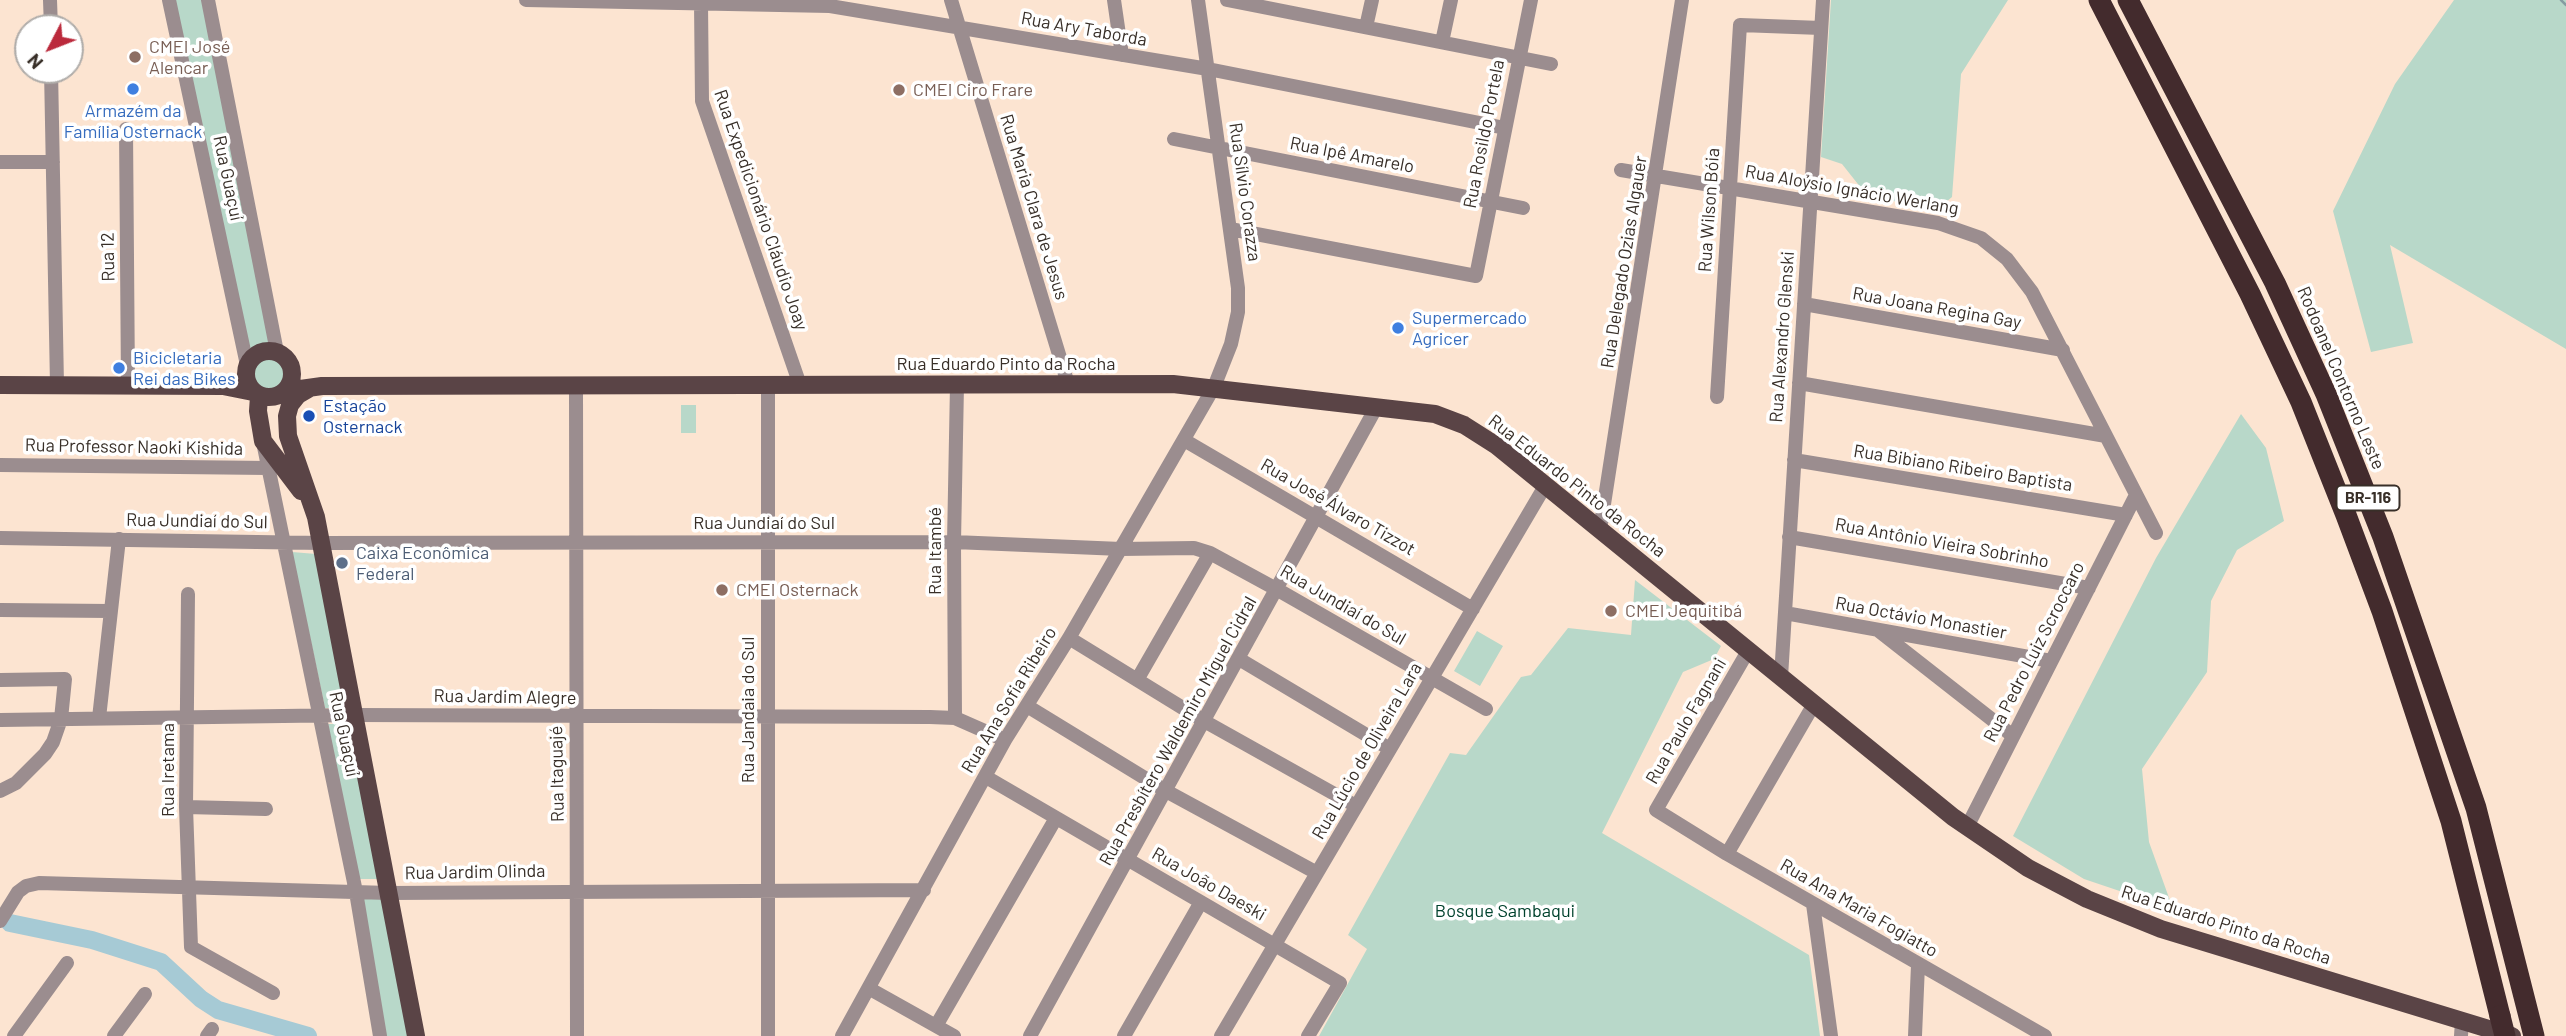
<!DOCTYPE html>
<html>
<head>
<meta charset="utf-8">
<style>
	body { margin:0 }
	#map { position:relative; width:2566px; height:1036px; overflow:hidden; background:#fce4d1; font-family:Barlow,sans-serif }
	canvas { display:block }
	.north { position:absolute; left:14px; top:14px; width:70px; height:70px; box-sizing:border-box; background:#fff; border:2px solid #afaca9; border-radius:50%; rotate:228deg; font-size:19px; font-weight:700; line-height:28px; text-align:center; color:#382f28 }
	.north::after { content:''; display:block; margin:auto; width:24px; height:32px; background:#bb2a3c; clip-path:polygon(50% 0,100% 100%,50% 72%,0 100%) }
</style>
</head>
<body>
<div id="map">
<canvas width="2566" height="1036"></canvas>
<div class="north">N</div>
</div>
<script>
const ctx = document.querySelector('canvas').getContext('2d');
ctx.lineJoin = 'round';
function fillPath(path, color) { ctx.fillStyle = color; ctx.fill(path, 'evenodd'); }
const shape = rows => new Path2D(rows.map(r => 'M' + r).join(''));
function trace(path, color, width, dash) { ctx.strokeStyle = color; ctx.lineWidth = width; ctx.lineCap = dash ? 'butt' : 'round'; ctx.setLineDash(dash || []); ctx.stroke(path); }
function write(font, color, halo, rows, align = 'center') {
  ctx.font = font + ' Barlow,sans-serif'; ctx.lineWidth = 7; ctx.setLineDash([]); ctx.textBaseline = 'middle'; ctx.strokeStyle = halo; ctx.fillStyle = color; for (const [text, x, y, turn = 0] of rows) {
    ctx.save(); ctx.translate(x, y); ctx.rotate((+turn || 0) * Math.PI / 180); ctx.textAlign = isNaN(turn) ? turn : align; if (halo) ctx.strokeText(text, 0, 0); ctx.fillText(text, 0, 0); ctx.restore();
  }
}
fillPath(shape([
	[174,0,203,0,270,344,248,351],
	[1831,0,2008,0,1961,74,1952,197,1940,207,1869,198,1842,164,1821,157],
	[2454,0,2566,0,2566,349,2390,245,2413,343,2371,352,2333,211,2395,84],
	'248 374a20 20 0 1 1 40 0a20 20 0 1 1-40 0Z',
	[681,405,696,405,696,433,681,433],
	[2241,414,2266,448,2284,521,2237,550,2211,601,2207,672,2142,769,2149,842,2173,909,2084,879,2013,836,2156,558],
	[292,552,316,554,346,708,325,708],
	[1635,580,1721,646,1714,659,1683,672,1602,833,1809,955,1820,1036,1319,1036,1367,949,1348,935,1450,753,1466,755,1521,677,1531,675,1568,628,1631,635],
	[1477,631,1503,646,1480,686,1454,671],
	[328,724,350,724,380,879,357,879],
	[361,898,384,899,408,1036,386,1036]
]), '#b8d8c9');
trace(shape([
	[2561,0,2566,5]
]), '#859ca1', 2.5);
trace(shape([
	[10,923,92,940,161,962,201,999,218,1010,308,1036]
]), '#a6cad5', 18);
trace(shape([
	[50,0,51,28],
	[169,0,247,365],
	[208,0,277,352],
	[526,0,830,6,1208,69,1505,128],
	[951,0,1068,384],
	[1114,0,1122,55],
	[1227,0,1551,64],
	[701,3,702,101,800,385],
	[1366,27,1372,0],
	[1442,42,1451,0],
	[51,70,57,385],
	[126,129,128,386],
	[1174,139,1523,208],
	[0,162,53,162],
	[1621,170,1938,223,1981,238,2007,259,2032,292,2156,533],
	[1230,229,1476,276,1531,0],
	[1804,304,2063,350],
	[1799,383,2106,436],
	[576,385,577,1036],
	[1717,397,1740,25,1821,28],
	[1184,440,1473,609],
	[263,442,356,892,380,1036],
	[1794,460,2126,515],
	[0,465,268,468],
	[1600,530,1682,0],
	[1789,537,2089,588],
	[0,538,321,543,954,542,1121,549,1194,548,1210,553,1278,590,1486,709],
	[188,594,186,807,191,947,273,993],
	[0,610,110,611],
	[1785,613,2051,661],
	[1879,631,2013,736],
	[1069,638,1204,721,1356,806],
	[1748,651,1656,810,1727,854,2045,1036],
	[1239,659,1390,749],
	[1781,677,1823,0],
	[0,680,65,679,61,719,53,742,45,754,16,783,0,791],
	[1137,680,1210,553],
	[1027,706,1166,791,1317,873],
	[99,718,119,539],
	[955,718,954,542,957,385],
	[0,720,354,715,930,717,955,718,1005,740],
	[986,777,1340,983,1308,1036],
	[186,807,266,809],
	[1967,827,2136,495],
	[1727,854,1814,704],
	[1813,904,1831,1036],
	[0,921,18,892,26,886,39,883,389,893,924,890],
	[870,989,954,1036],
	[936,1026,1056,818],
	[14,1036,67,963],
	[114,1036,145,994],
	[207,1036,212,1029],
	[768,1036,768,385],
	[842,1036,1005,740,1069,638,1214,387,1231,344,1238,312,1238,288,1198,0],
	[1030,1036,1377,406],
	[1124,1036,1201,902],
	[1221,1036,1545,486],
	[1915,1036,1918,965],
	[2461,1036,2462,1021]
]), '#9b8d8f', 14);
trace(shape([
	'246 374a23 23 0 1 1 46 0a23 23 0 1 1-46 0Z',
	[0,385,223,386,253,392],
	[310,388,298,395,290,405,287,416,288,436,316,517,416,1036],
	[286,391,322,386,1173,384,1435,414,1464,425,1497,446,1953,817,2028,868,2087,899,2161,929,2512,1036],
	[259,396,258,411,263,441,301,491]
]), '#5a4446', 18);
trace(shape([
	[2099,0,2250,294,2301,402,2346,515,2382,611,2451,821,2500,1016],
	[2128,0,2275,283,2326,394,2383,537,2476,808,2534,1036]
]), '#432b2d', 21);
trace(shape([
	[2500,1016,2505,1036]
]), '#432b2d', 21);
for (const [x, y, r, color] of [
	[135,57,7,"#8d6e63"],
	[133,89,7,"#3f7fe0"],
	[899,90,7,"#8d6e63"],
	[1398,328,7,"#3f7fe0"],
	[119,368,7,"#3f7fe0"],
	[309,416,7,"#1a4fb4"],
	[342,563,7,"#5c6f8a"],
	[722,590,7,"#8d6e63"],
	[1611,611,7,"#8d6e63"]
]) { const dot = new Path2D(); dot.arc(x, y, r, 0, 2 * Math.PI); ctx.fillStyle = color; ctx.fill(dot); trace(dot, '#fff', 2.5); }
for (const [x, y, w] of [
	[2368,498,63]
]) { const box = new Path2D(); box.roundRect(x - w / 2, y - 12.5, w, 25, 5); ctx.fillStyle = '#fff'; ctx.fill(box); trace(box, '#382f28', 2); }
write('bold 16px', '#382f28', null, [
	["BR-116",2368,498]
]);
write('18px', '#382f28', '#fff', [
	["Rua Ary Taborda",1084,29,10],
	["Rua Rosildo Portela",1484,134,-79],
	["Rua Ipê Amarelo",1352,155,11],
	["Rua Guaçuí",228,178,78],
	["Rua Aloýsio Ignácio Werlang",1852,190,10],
	["Rua Sílvio Corazza",1245,192,82],
	["Rua Maria Clara de Jesus",1034,207,73],
	["Rua Expedicionário Cláudio Joay",761,210,71],
	["Rua Wilson Bóia",1709,210,-86],
	["Rua 12",108,257,-91],
	["Rua Delegado Ozias Algauer",1624,262,-81],
	["Rua Joana Regina Gay",1937,308,10],
	["Rua Alexandro Glenski",1782,337,-86],
	["Rua Eduardo Pinto da Rocha",1006,364],
	["Rodoanel Contorno Leste",2341,378,67],
	["Rua Professor Naoki Kishida",134,447,1],
	["Rua Bibiano Ribeiro Baptista",1963,468,9],
	["Rua Eduardo Pinto da Rocha",1577,486,38],
	["Rua José Álvaro Tizzot",1338,507,30],
	["Rua Jundiaí do Sul",197,521,1],
	["Rua Jundiaí do Sul",764,523],
	["Rua Antônio Vieira Sobrinho",1942,543,10],
	["Rua Itambé",935,551,-90],
	["Rua Jundiaí do Sul",1343,605,30],
	["Rua Octávio Monastier",1921,618,10],
	["Rua Pedro Luiz Scroccaro",2034,652,-63],
	["Rua Jardim Alegre",505,697,1],
	["Rua Ana Sofia Ribeiro",1009,700,-59],
	["Rua Jandaia do Sul",748,710,-90],
	["Rua Paulo Fagnani",1686,721,-60],
	["Rua Presbítero Waldemiro Miguel Cidral",1178,731,-61],
	["Rua Guaçuí",344,734,78],
	["Rua Lúcio de Oliveira Lara",1367,751,-60],
	["Rua Iretama",168,770,-90],
	["Rua Itaguajé",557,774,-91],
	["Rua Jardim Olinda",475,872,-1],
	["Rua João Daeski",1209,884,30],
	["Rua Ana Maria Fogiatto",1859,908,30],
	["Rua Eduardo Pinto da Rocha",2226,925,18]
]);
write('18px', '#785e54', '#fff', [
	["CMEI José",149,47],
	["Alencar",149,68],
	["CMEI Ciro Frare",913,90],
	["CMEI Osternack",736,590],
	["CMEI Jequitibá",1625,611]
], 'left');
write('18px', '#366cbe', '#fff', [
	["Armazém da",133,111,"center"],
	["Família Osternack",133,132,"center"],
	["Supermercado",1412,318],
	["Agricer",1412,339],
	["Bicicletaria",133,358],
	["Rei das Bikes",133,379]
], 'left');
write('18px', '#164399', '#fff', [
	["Estação",323,406],
	["Osternack",323,427]
], 'left');
write('18px', '#4e5e75', '#fff', [
	["Caixa Econômica",356,553],
	["Federal",356,574]
], 'left');
write('18px', '#01422d', '#fff', [
	["Bosque Sambaqui",1505,911]
]);
</script>
</body>
</html>
